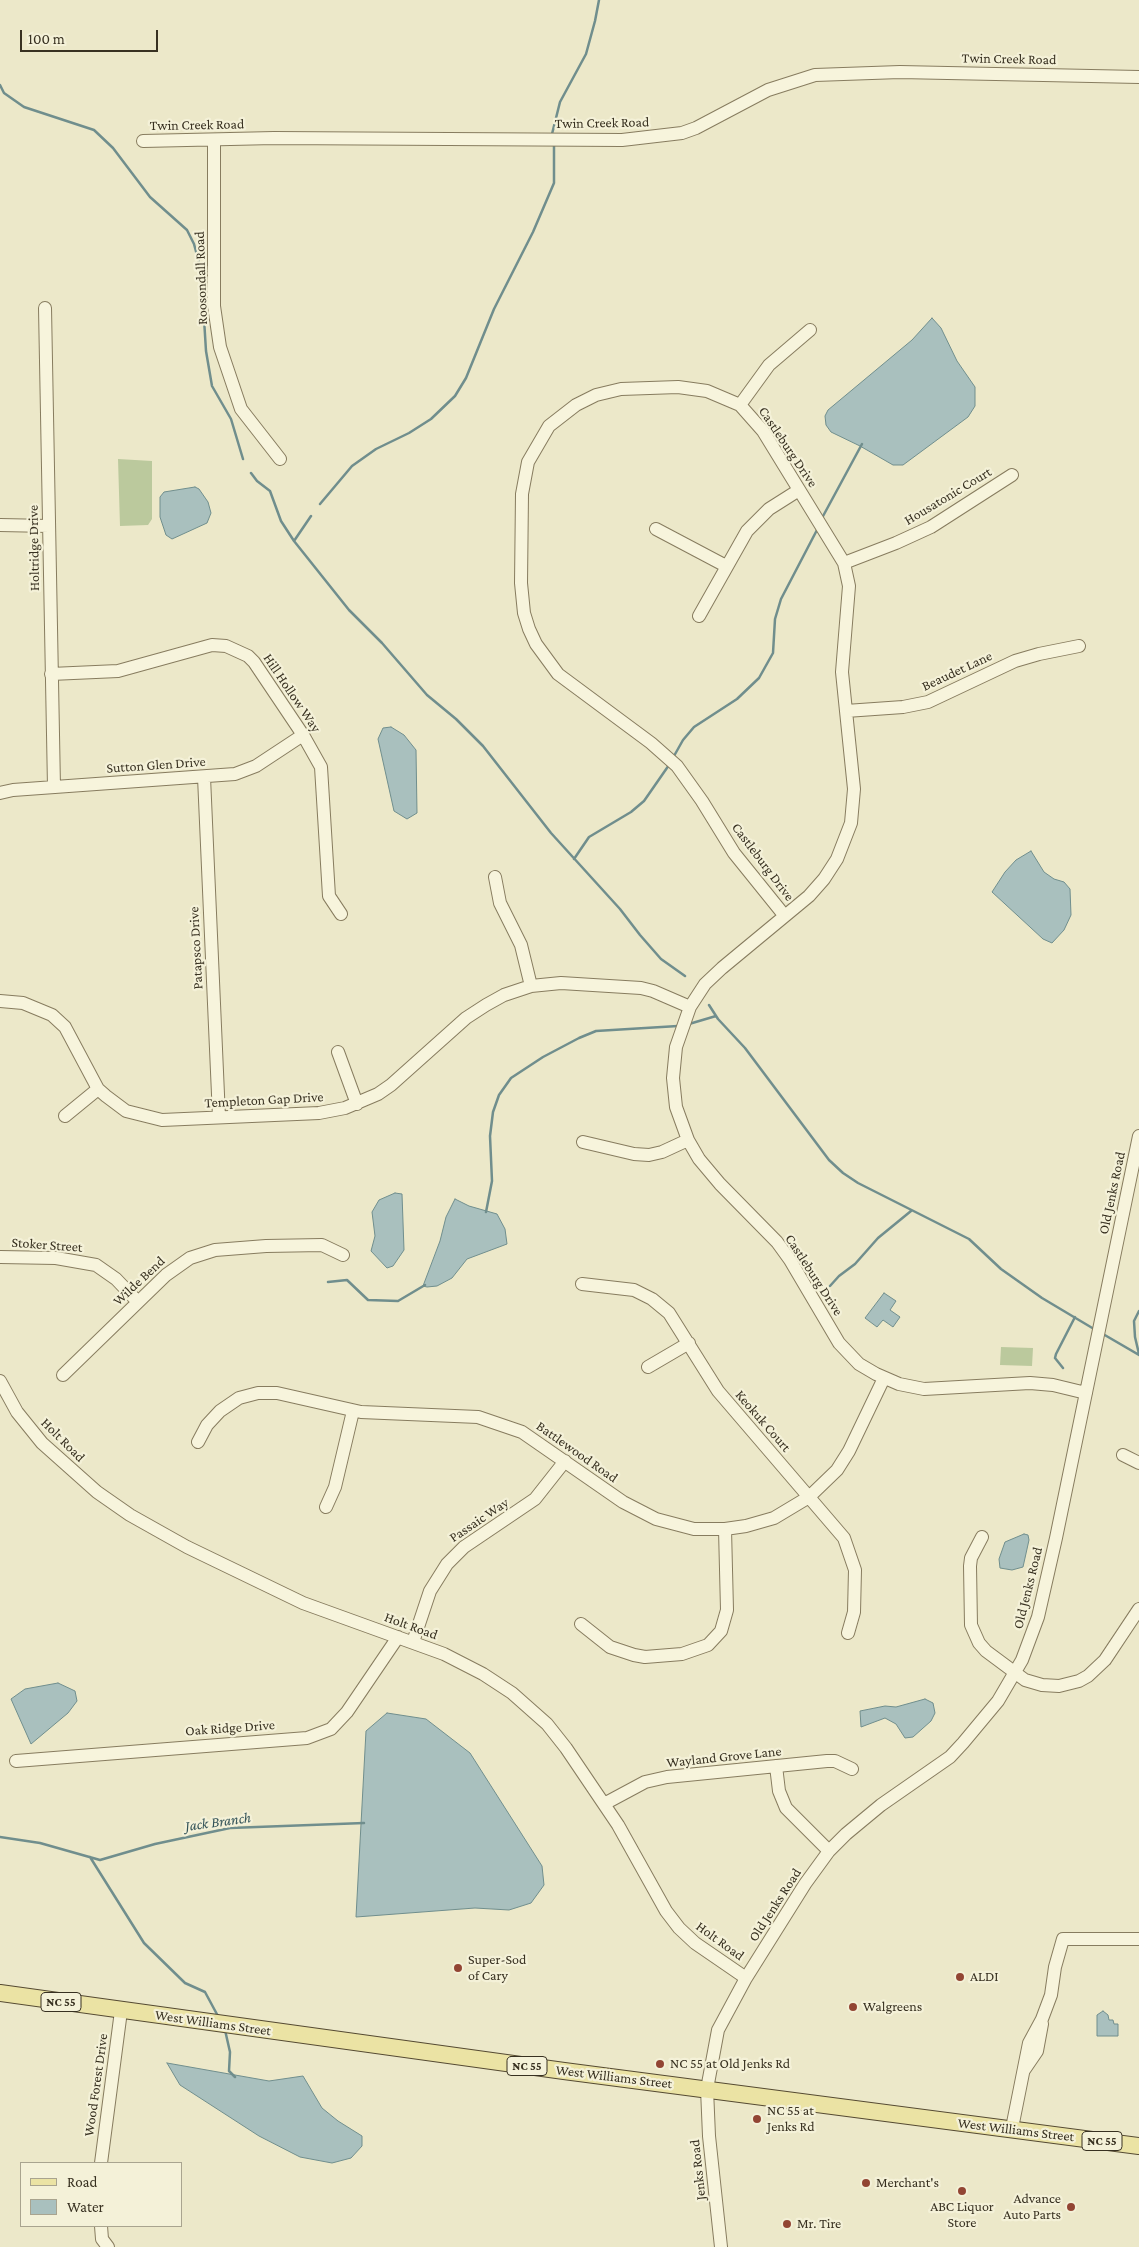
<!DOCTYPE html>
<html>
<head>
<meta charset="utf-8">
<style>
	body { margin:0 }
	#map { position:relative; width:1139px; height:2247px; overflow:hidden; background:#ece8c9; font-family:"Crimson Pro",serif }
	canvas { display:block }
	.legend { position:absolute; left:20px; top:2162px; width:162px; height:65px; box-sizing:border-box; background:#f4f1d8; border:1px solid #a9a48f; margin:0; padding:6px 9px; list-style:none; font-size:15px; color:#383121 }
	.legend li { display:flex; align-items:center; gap:10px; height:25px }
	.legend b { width:25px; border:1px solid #a9a48f }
	.scale { position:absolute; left:20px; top:30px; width:138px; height:22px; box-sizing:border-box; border:2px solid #383121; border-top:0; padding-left:6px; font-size:15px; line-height:18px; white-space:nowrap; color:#383121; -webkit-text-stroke:4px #f4f1d8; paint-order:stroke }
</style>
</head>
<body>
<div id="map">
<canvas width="1139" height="2247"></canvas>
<ul class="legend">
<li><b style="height:6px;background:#ebe3a4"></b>Road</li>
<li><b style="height:14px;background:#a9c0be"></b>Water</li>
</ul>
<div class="scale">100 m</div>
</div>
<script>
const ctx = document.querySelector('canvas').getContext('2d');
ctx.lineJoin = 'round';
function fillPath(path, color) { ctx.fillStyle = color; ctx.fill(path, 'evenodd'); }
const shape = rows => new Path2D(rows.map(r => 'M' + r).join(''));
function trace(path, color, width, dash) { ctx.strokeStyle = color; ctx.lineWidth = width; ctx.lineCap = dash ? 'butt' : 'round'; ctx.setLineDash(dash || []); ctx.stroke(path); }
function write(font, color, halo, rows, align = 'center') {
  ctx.font = font + ' "Crimson Pro",serif'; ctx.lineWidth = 4.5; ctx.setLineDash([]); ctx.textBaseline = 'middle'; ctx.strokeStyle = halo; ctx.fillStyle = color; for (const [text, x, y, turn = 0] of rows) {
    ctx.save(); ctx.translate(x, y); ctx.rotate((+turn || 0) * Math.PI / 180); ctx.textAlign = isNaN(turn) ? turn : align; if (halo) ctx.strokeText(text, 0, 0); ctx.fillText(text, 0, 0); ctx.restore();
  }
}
fillPath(shape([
	[118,459,152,461,152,519,148,525,120,526],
	[1001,1347,1033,1348,1032,1366,1000,1365]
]), '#bbc99d');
const water = shape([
	[932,318,941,328,957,361,975,387,975,406,968,417,903,465,893,465,860,446,831,432,826,425,825,416,828,410,912,340,932,318],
	[195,487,199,489,208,502,211,513,207,523,172,539,166,535,160,517,160,497,164,492,195,487],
	[391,727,404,735,416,750,417,813,407,819,394,811,378,739,383,728,391,727],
	[1031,851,1044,872,1054,879,1064,882,1070,889,1071,915,1064,930,1052,943,1043,939,992,892,1005,872,1016,860,1031,851],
	[395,1193,402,1194,404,1250,393,1266,387,1268,371,1251,375,1236,372,1212,379,1200,395,1193],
	[455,1199,469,1206,497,1214,505,1229,507,1244,467,1259,452,1278,437,1286,427,1287,423,1286,440,1241,446,1217,455,1199],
	[884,1293,896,1301,890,1310,900,1317,893,1327,883,1320,877,1327,865,1318,884,1293],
	[1024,1534,1028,1535,1029,1540,1023,1567,1012,1570,1000,1568,999,1559,1005,1542,1024,1534],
	[58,1683,75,1691,77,1701,68,1713,31,1744,11,1699,25,1689,58,1683],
	[925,1699,933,1703,935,1713,931,1721,913,1737,905,1738,896,1724,885,1718,861,1727,860,1711,885,1706,896,1707,925,1699],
	[387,1713,426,1719,470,1753,542,1866,544,1885,531,1903,509,1910,475,1908,356,1917,366,1731,387,1713],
	[1103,2011,1108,2015,1109,2020,1113,2020,1114,2024,1118,2024,1118,2036,1097,2036,1097,2015,1103,2011],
	[167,2063,269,2081,303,2076,322,2108,338,2121,362,2136,362,2146,351,2158,332,2163,300,2157,259,2136,180,2085,167,2063]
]);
fillPath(water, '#a9c0be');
trace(water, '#708e8d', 1);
trace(shape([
	[0,85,4,93,24,107,94,130,113,148,150,197,187,230,194,244,201,270,206,351,212,386,231,419,243,459],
	[552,134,560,102,586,54,595,21,599,0],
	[251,473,257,481,270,491,281,521,294,541,349,610,382,643,427,695,456,719,483,746,551,833,620,909,640,935,661,959,685,976],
	[320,504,352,466,376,449,409,433,431,419,455,396,466,378,494,309,533,232,554,183,554,146],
	[822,518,862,444],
	[294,541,311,516],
	[674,756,683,740,694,727,737,699,759,678,773,653,775,619,781,599,818,528],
	[574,859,589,837,631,812,644,801,669,765],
	[709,1005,718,1019,745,1048,829,1160,843,1173,858,1183,969,1239,1001,1269,1042,1298,1094,1329],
	[689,1024,716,1016],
	[486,1212,492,1181,490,1136,493,1112,499,1095,511,1078,543,1057,579,1038,596,1031,678,1026],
	[328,1282,347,1280,368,1300,398,1301,425,1285],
	[830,1286,839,1276,855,1264,878,1238,911,1211],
	[1139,1311,1134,1321,1135,1337,1139,1354],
	[1103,1334,1139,1355],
	[1063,1368,1055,1358,1056,1354,1075,1317],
	[0,1837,40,1843,100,1860,155,1844,230,1828,364,1823],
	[90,1857,144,1943,185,1983,205,1992,219,2018],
	[225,2030,230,2052,229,2071,235,2077]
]), '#708e8d', 2.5);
const minor = shape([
	[214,140,214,306,220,347,241,409,280,459],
	[143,141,274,138,622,140,682,133,696,128,768,90,815,75,900,72,1139,77],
	[45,308,54,787],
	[740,405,769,365,810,330],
	[0,525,49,526],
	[656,529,726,566],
	[844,563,896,543,931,527,1012,475],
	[699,616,747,531,769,509,799,490],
	[51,674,118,671,212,645,226,646,248,656,254,662,303,735,321,767,329,896,341,914],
	[846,711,903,707,928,702,1015,661,1039,654,1079,646],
	[204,777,219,1117],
	[0,793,13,790,235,774,256,766,303,735],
	[495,877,500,903,521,945,531,986],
	[784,915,734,853,702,801,677,766,651,743,558,674,536,644,529,629,524,613,521,583,522,494,528,462,549,426,576,405,596,395,621,389,678,387,707,391,740,405,763,431,844,563,849,586,842,672,854,789,851,823,837,859,824,879,809,896,722,968,705,984,690,1007,676,1047,673,1078,676,1107,688,1140,699,1159,720,1184,777,1242,790,1260,839,1343,859,1364,876,1374,899,1384,924,1389,1030,1383,1053,1385,1086,1393],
	[0,1001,23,1003,52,1015,65,1027,98,1089,106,1096,126,1111,162,1120,319,1113,345,1108,378,1094,391,1085,466,1018,486,1005,504,995,531,986,561,983,641,988,653,991,690,1007],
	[338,1052,357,1104],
	[65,1116,98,1089],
	[583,1142,634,1154,649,1155,662,1152,688,1140],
	[0,1257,56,1258,96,1265,116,1279,138,1302],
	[582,1284,634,1290,652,1299,669,1313,718,1391,844,1538,855,1570,854,1612,848,1633],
	[648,1367,689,1343],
	[63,1375,166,1275,190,1258,215,1250,266,1246,322,1245,343,1255],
	[0,1381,17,1412,42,1443,97,1492,130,1515,187,1547,303,1603,444,1654,483,1674,512,1693,547,1724,566,1748,618,1825,666,1911,679,1928,695,1943,746,1978],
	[198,1442,207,1425,220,1411,239,1398,258,1393,277,1393,361,1412,478,1417,522,1432,623,1502,656,1519,694,1529,725,1529,746,1526,774,1518,809,1497,837,1470,849,1451,884,1378],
	[1123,1455,1139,1463],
	[326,1507,335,1487,353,1411],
	[982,1537,971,1558,970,1566,971,1625,979,1643,986,1651,1025,1680,1042,1685,1059,1686,1079,1681,1088,1676,1105,1660,1139,1609],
	[581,1624,610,1647,634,1655,645,1657,682,1654,708,1645,721,1631,727,1610,725,1529],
	[413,1642,430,1591,447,1564,464,1547,535,1499,565,1461],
	[16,1761,307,1738,331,1729,347,1712,398,1637],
	[776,1766,779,1791,786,1808,829,1851],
	[604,1804,645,1782,667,1777,827,1761,835,1761,852,1769],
	[1024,2070,1037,2051,1042,2024],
	[1012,2128,1029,2043,1042,2019,1051,1995,1055,1967,1063,1939,1139,1939],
	[101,2163,121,2011],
	[101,2226,102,2239,108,2247],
	[721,2247,709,2136,707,2089,718,2030,746,1978,805,1884,829,1851,846,1834,881,1805,950,1757,963,1743,998,1701,1022,1660,1038,1617,1056,1538,1139,1136]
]);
const major = shape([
	[0,1993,564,2071,1139,2146]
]);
trace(minor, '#877c5f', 14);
trace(major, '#554a32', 18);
trace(minor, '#f7f4dc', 12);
trace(major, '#ebe3a4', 16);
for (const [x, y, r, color] of [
	[458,1968,5,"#924533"],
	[960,1977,5,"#924533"],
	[853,2007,5,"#924533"],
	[660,2064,5,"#924533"],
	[757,2119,5,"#924533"],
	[866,2183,5,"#924533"],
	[962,2191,5,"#924533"],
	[1071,2207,5,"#924533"],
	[787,2224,5,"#924533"]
]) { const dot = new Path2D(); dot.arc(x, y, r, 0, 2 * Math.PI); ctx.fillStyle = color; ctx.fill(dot); trace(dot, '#f4f1d8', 2); }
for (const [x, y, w] of [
	[61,2002,40],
	[527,2066,40],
	[1102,2141,40]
]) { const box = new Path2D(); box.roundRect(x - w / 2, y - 9.5, w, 19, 4); ctx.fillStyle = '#f4f1d8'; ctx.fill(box); trace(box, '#383121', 1); }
write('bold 12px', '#383121', null, [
	["NC 55",61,2002],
	["NC 55",527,2066],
	["NC 55",1102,2141]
]);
write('14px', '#383121', '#f4f1d8', [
	["Twin Creek Road",1009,59,1],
	["Twin Creek Road",602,123,-1],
	["Twin Creek Road",197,125,-1],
	["Roosondall Road",201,278,-92],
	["Castleburg Drive",788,447,56],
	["Housatonic Court",948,496,-31],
	["Holtridge Drive",34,548,-91],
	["Beaudet Lane",957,671,-25],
	["Hill Hollow Way",292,693,56],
	["Sutton Glen Drive",156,765,-4],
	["Castleburg Drive",763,862,53],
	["Patapsco Drive",196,948,-93],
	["Templeton Gap Drive",264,1100,-3],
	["Old Jenks Road",1112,1193,-78],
	["Stoker Street",47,1245,4],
	["Castleburg Drive",814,1275,57],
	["Wilde Bend",139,1281,-43],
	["Keokuk Court",763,1421,49],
	["Holt Road",63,1440,45],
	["Battlewood Road",577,1452,35],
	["Passaic Way",479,1520,-34],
	["Old Jenks Road",1028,1588,-76],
	["Holt Road",411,1626,20],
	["Oak Ridge Drive",230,1728,-4],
	["Wayland Grove Lane",724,1757,-6],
	["Old Jenks Road",775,1905,-57],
	["Holt Road",720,1941,36],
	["West Williams Street",213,2023,8],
	["West Williams Street",614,2077,7],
	["Wood Forest Drive",96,2085,-82],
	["West Williams Street",1016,2130,7],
	["Jenks Road",698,2170,-96]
]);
write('14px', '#383121', '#f4f1d8', [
	["Super-Sod",468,1960],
	["of Cary",468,1976],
	["ALDI",970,1977],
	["Walgreens",863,2007],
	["NC 55 at Old Jenks Rd",670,2064],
	["NC 55 at",767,2111],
	["Jenks Rd",767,2127],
	["Merchant's",876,2183],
	["Advance",1061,2199,"right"],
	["Auto Parts",1061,2215,"right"],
	["ABC Liquor",962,2207,"center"],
	["Store",962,2223,"center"],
	["Mr. Tire",797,2224]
], 'left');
write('italic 15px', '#325257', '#f4f1d8', [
	["Jack Branch",218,1822,-8]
]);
</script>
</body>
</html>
